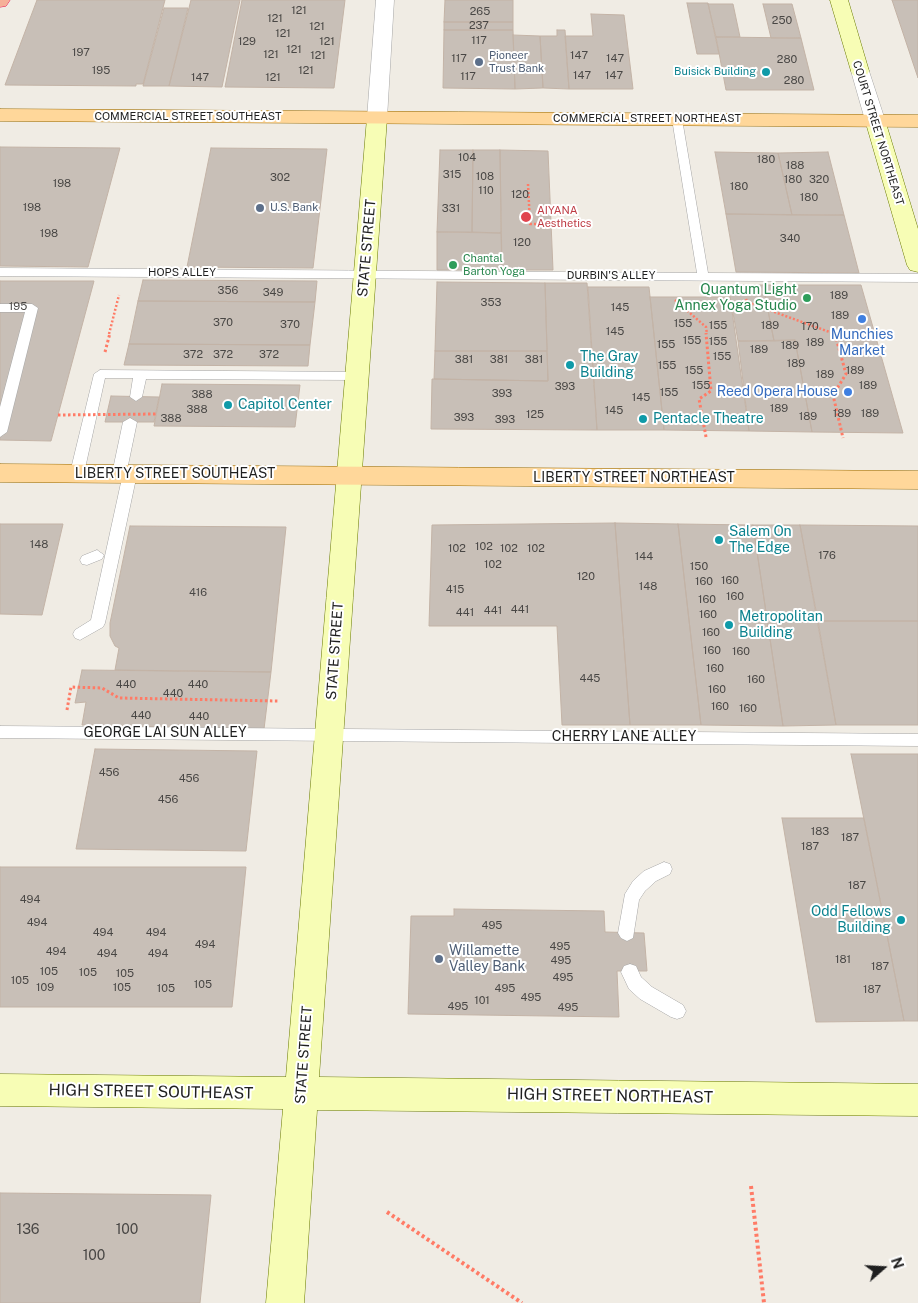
<!DOCTYPE html>
<html>
<head>
<meta charset="utf-8">
<style>
	body { margin:0 }
	#map { position:relative; width:918px; height:1303px; overflow:hidden; background:#f0ece4; font-family:"Public Sans",sans-serif }
	canvas { display:block }
	.north { position:absolute; left:858px; top:1243px; width:50px; height:50px; -webkit-text-stroke:4px #fff; paint-order:stroke; rotate:71deg; font-size:14px; font-weight:700; line-height:20px; text-align:center; color:#1f1f1f }
	.north::after { content:''; display:block; margin:auto; width:18px; height:22px; background:#1f1f1f; clip-path:polygon(50% 0,100% 100%,50% 72%,0 100%) }
</style>
</head>
<body>
<div id="map">
<canvas width="918" height="1303"></canvas>
<div class="north">N</div>
</div>
<script>
const ctx = document.querySelector('canvas').getContext('2d');
ctx.lineJoin = 'round';
function fillPath(path, color) { ctx.fillStyle = color; ctx.fill(path, 'evenodd'); }
const shape = rows => new Path2D(rows.map(r => 'M' + r).join(''));
function trace(path, color, width, dash) { ctx.strokeStyle = color; ctx.lineWidth = width; ctx.lineCap = dash ? 'butt' : 'round'; ctx.setLineDash(dash || []); ctx.stroke(path); }
function write(font, color, halo, rows, align = 'center') {
  ctx.font = font + ' "Public Sans",sans-serif'; ctx.lineWidth = 4; ctx.setLineDash([]); ctx.textBaseline = 'middle'; ctx.strokeStyle = halo; ctx.fillStyle = color; for (const [text, x, y, turn = 0] of rows) {
    ctx.save(); ctx.translate(x, y); ctx.rotate((+turn || 0) * Math.PI / 180); ctx.textAlign = isNaN(turn) ? turn : align; if (halo) ctx.strokeText(text, 0, 0); ctx.fillText(text, 0, 0); ctx.restore();
  }
}
const building = shape([
	[37,0,165,0,143,84,136,84,136,86,5,85,37,0],
	[191,0,240,0,222,87,169,86,191,0],
	[242,0,345,0,334,88,225,87,242,0],
	[445,0,513,0,513,22,444,22,445,0],
	[892,0,918,0,918,78,892,0],
	[687,3,708,3,719,54,697,54,687,3],
	[708,4,733,4,740,37,716,37,708,4],
	[763,4,792,4,801,38,771,38,763,4],
	[164,8,188,8,169,86,143,86,164,8],
	[591,14,624,15,633,89,569,89,565,36,593,36,591,14],
	[444,22,513,22,513,30,444,30,444,22],
	[444,30,513,30,515,89,443,88,444,30],
	[557,30,565,30,569,89,543,88,540,36,557,36,557,30],
	[513,35,540,36,543,88,515,89,513,35],
	[716,37,801,38,814,90,726,90,716,37],
	[0,147,120,148,88,267,0,266,0,147],
	[211,148,327,149,313,268,187,267,211,148],
	[440,150,473,150,472,232,437,232,440,150],
	[473,150,500,150,501,233,472,232,473,150],
	[500,150,548,151,553,270,502,270,500,150],
	[715,152,778,153,792,215,726,214,715,152],
	[828,152,844,215,792,215,778,153,828,152],
	[726,214,844,215,859,273,736,272,726,214],
	[437,232,501,233,502,270,437,270,437,232],
	[143,280,317,281,315,302,138,301,143,280],
	[0,281,94,281,51,441,0,440,0,281],
	[437,282,545,283,547,351,435,351,437,282],
	[545,283,587,283,597,430,431,429,432,379,548,381,545,283],
	[728,285,763,285,774,341,738,341,728,285],
	[763,285,861,285,903,433,812,432,795,340,774,341,763,285],
	[588,287,649,287,664,430,597,430,588,287],
	[650,297,730,297,749,431,664,430,650,297],
	[138,301,315,302,310,345,129,344,138,301],
	[795,340,812,432,749,431,738,341,795,340],
	[129,344,310,345,308,366,124,365,129,344],
	[435,351,547,351,548,381,434,379,435,351],
	[162,384,300,385,295,427,154,426,162,384],
	[111,396,159,397,154,422,105,422,111,396],
	[615,523,678,524,701,725,630,725,615,523],
	[615,523,630,725,562,725,557,626,429,626,432,525,615,523],
	[0,524,63,524,42,615,0,614,0,524],
	[678,524,753,525,783,726,701,725,678,524],
	[753,525,800,525,836,725,783,726,753,525],
	[800,525,918,526,918,621,818,621,800,525],
	[130,526,286,527,271,672,115,670,119,648,115,646,110,636,110,623,130,526],
	[818,621,918,621,918,725,836,725,818,621],
	[82,670,271,672,264,729,82,725,86,702,75,703,82,670],
	[95,749,257,751,246,851,76,849,95,749],
	[851,754,918,754,918,1021,904,1021,851,754],
	[782,818,864,818,904,1021,816,1022,782,818],
	[0,867,246,867,232,1007,0,1007,0,867],
	[454,909,604,911,605,932,644,933,647,971,617,971,619,1017,408,1014,411,916,454,916,454,909],
	[0,1193,211,1195,200,1303,0,1303,0,1193]
]);
fillPath(building, '#c8bfb7');
trace(building, '#c3b3a6', 1);
const service = shape([
	[677,116,682,119,708,273,918,274,918,282,0,276,0,268,697,273,672,119,677,116],
	[0,304,32,304,38,308,7,432,0,437,0,407,25,312,0,312,0,304],
	[100,370,357,372,363,376,357,380,146,379,142,397,136,401,130,397,133,378,105,378,84,473,77,478,70,473,94,374,100,370],
	[130,418,137,422,127,470,135,471,137,474,105,623,103,627,80,640,75,638,73,634,75,630,91,620,122,478,114,477,112,474,123,422,130,418],
	[97,550,104,555,102,559,87,565,82,564,80,560,82,556,97,550],
	[0,726,918,734,918,746,0,738,0,726],
	[664,862,670,864,672,869,670,874,656,881,645,891,639,900,633,938,627,941,621,938,618,933,625,894,633,881,644,871,664,862],
	[630,964,636,966,641,977,652,987,683,1005,686,1011,683,1017,677,1019,671,1017,640,999,629,989,621,972,624,966,630,964]
]);
const tertiary = shape([
	[376,0,394,0,387,118,384,122,377,124,370,122,367,118,376,0],
	[860,65,867,67,869,71,885,120,882,124,875,126,868,124,865,120,851,71,853,67,860,65]
]);
const secondary = shape([
	[830,0,848,0,869,71,867,75,860,77,853,75,851,71,830,0],
	[377,112,384,114,387,118,319,1077,918,1084,918,1116,317,1110,304,1303,266,1303,283,1109,0,1106,0,1074,286,1077,367,118,370,114,377,112],
	[875,114,882,116,885,120,918,229,918,272,910,270,907,265,865,120,868,116,875,114]
]);
const primary = shape([
	[0,109,918,115,918,127,0,121,0,109],
	[0,464,918,471,918,489,0,482,0,464]
]);
const trunk = shape([
	[0,0,10,0,6,6,0,7,0,0]
]);
trace(service, '#a6a6a6', 1);
trace(tertiary, '#a6a6a6', 1);
trace(secondary, '#6a7b00', 1);
trace(primary, '#996b00', 1);
trace(trunk, '#e51a5a', 1);
trace(shape([
	[528,184,530,224,585,225],
	[746,299,747,302,835,334,875,333],
	[675,300,706,327,707,334],
	[109,334,119,295]
]), '#ff7b66', 2.5, [2, 2]);
trace(shape([
	[833,333,870,333],
	[835,334,846,374,833,395,843,438],
	[105,352,110,333],
	[841,354,880,353],
	[706,437,699,399,711,391,706,333],
	[67,710,71,687,102,688,119,698,279,701]
]), '#ff7b66', 3, [2.5, 2.5]);
trace(shape([
	[751,1186,764,1303],
	[387,1212,522,1303]
]), '#ff7b66', 4, [3, 3]);
fillPath(service, '#fff');
fillPath(tertiary, '#fff');
fillPath(secondary, '#f7fdb5');
fillPath(primary, '#ffd79a');
fillPath(trunk, '#f6af98');
trace(shape([
	[58,415,156,414]
]), '#ff7b66', 3, [2.5, 2.5]);
for (const [x, y, r, color] of [
	[479,62,5,"#5c6f8a"],
	[766,72,5,"#0f9aa8"],
	[260,208,5,"#5c6f8a"],
	[526,217,6,"#e0444e"],
	[453,265,5,"#2e9e5b"],
	[807,298,5,"#2e9e5b"],
	[862,319,5,"#3f7fe0"],
	[570,365,5,"#0f9aa8"],
	[848,392,5,"#3f7fe0"],
	[228,405,5,"#0f9aa8"],
	[643,419,5,"#0f9aa8"],
	[719,540,5,"#0f9aa8"],
	[729,625,5,"#0f9aa8"],
	[901,920,5,"#0f9aa8"],
	[439,959,5,"#5c6f8a"]
]) { const dot = new Path2D(); dot.arc(x, y, r, 0, 2 * Math.PI); ctx.fillStyle = color; ctx.fill(dot); trace(dot, '#fff', 2); }
write('11px', '#494745', null, [
	["121",299,11],
	["265",480,12],
	["121",275,19],
	["250",782,21],
	["237",479,26],
	["121",317,27],
	["121",283,34],
	["117",479,41],
	["129",247,42],
	["121",327,42],
	["121",294,50],
	["197",81,53],
	["121",271,55],
	["121",318,56],
	["147",579,56],
	["117",459,59],
	["147",615,59],
	["280",787,60],
	["195",101,71],
	["121",306,71],
	["147",582,76],
	["147",614,76],
	["117",468,77],
	["147",200,78],
	["121",273,78],
	["280",794,81],
	["104",467,158],
	["180",766,160],
	["188",795,166],
	["315",452,175],
	["108",485,177],
	["302",280,178],
	["180",793,180],
	["320",819,180],
	["198",62,184],
	["180",739,187],
	["110",486,191],
	["120",520,195],
	["180",809,198],
	["198",32,208],
	["331",451,209],
	["198",49,234],
	["340",790,239],
	["120",522,243],
	["356",228,291],
	["349",273,293],
	["189",839,296],
	["353",491,303],
	["195",18,307],
	["145",620,308],
	["189",840,316],
	["370",223,323],
	["155",683,324],
	["370",290,325],
	["155",718,326],
	["189",770,326],
	["170",810,327],
	["145",615,332],
	["155",692,341],
	["155",718,342],
	["189",815,343],
	["155",666,345],
	["189",790,346],
	["189",759,350],
	["372",193,355],
	["372",223,355],
	["372",269,355],
	["155",722,357],
	["381",464,360],
	["381",499,360],
	["381",534,360],
	["189",796,364],
	["155",667,366],
	["155",694,371],
	["189",855,371],
	["189",825,375],
	["155",701,386],
	["189",868,386],
	["393",565,387],
	["155",669,393],
	["393",502,394],
	["388",202,395],
	["145",641,398],
	["189",779,409],
	["388",197,410],
	["145",614,411],
	["189",842,414],
	["189",870,414],
	["125",535,415],
	["189",808,417],
	["393",464,418],
	["388",171,419],
	["393",505,420],
	["148",39,545],
	["102",484,547],
	["102",457,549],
	["102",509,549],
	["102",536,549],
	["176",827,556],
	["144",644,557],
	["102",493,565],
	["150",699,567],
	["120",586,577],
	["160",730,581],
	["160",704,582],
	["148",648,587],
	["415",455,590],
	["416",198,593],
	["160",735,597],
	["160",707,600],
	["441",520,610],
	["441",493,611],
	["441",465,613],
	["160",708,615],
	["160",711,633],
	["160",712,651],
	["160",741,652],
	["160",715,669],
	["445",590,679],
	["160",756,680],
	["440",126,685],
	["440",198,685],
	["160",717,690],
	["440",173,694],
	["160",720,707],
	["160",748,709],
	["440",141,716],
	["440",199,717],
	["456",109,773],
	["456",189,779],
	["456",168,800],
	["183",820,832],
	["187",850,838],
	["187",810,847],
	["187",857,886],
	["494",30,900],
	["494",37,923],
	["495",492,926],
	["494",103,933],
	["494",156,933],
	["494",205,945],
	["495",560,947],
	["494",56,952],
	["494",107,954],
	["494",158,954],
	["181",843,960],
	["495",561,961],
	["187",880,967],
	["105",49,972],
	["105",88,973],
	["105",125,974],
	["495",563,978],
	["105",20,981],
	["105",203,985],
	["109",45,988],
	["105",122,988],
	["105",166,989],
	["495",505,989],
	["187",872,990],
	["495",531,998],
	["101",482,1001],
	["495",458,1007],
	["495",568,1008]
]);
write('11px', '#4e5e75', '#fff', [
	["Pioneer",489,56],
	["Trust Bank",489,69],
	["U.S. Bank",270,208]
], 'left');
write('11px', '#0d838f', '#fff', [
	["Buisick Building",756,72]
], 'right');
write('11px', '#1f1f1f', '#fff', [
	["COMMERCIAL STREET SOUTHEAST",188,117],
	["COMMERCIAL STREET NORTHEAST",647,119],
	["COURT STREET NORTHEAST",878,133,73],
	["HOPS ALLEY",182,273],
	["DURBIN'S ALLEY",611,276]
]);
write('11px', '#be3a42', '#fff', [
	["AIYANA",537,211],
	["Aesthetics",537,224]
], 'left');
write('11px', '#27864d', '#fff', [
	["Chantal",463,259],
	["Barton Yoga",463,272]
], 'left');
write('14px', '#1f1f1f', '#fff', [
	["STATE STREET",367,248,-85],
	["LIBERTY STREET SOUTHEAST",175,474],
	["LIBERTY STREET NORTHEAST",634,478],
	["STATE STREET",335,651,-86],
	["GEORGE LAI SUN ALLEY",165,733],
	["CHERRY LANE ALLEY",624,737],
	["STATE STREET",304,1055,-86]
]);
write('14px', '#27864d', '#fff', [
	["Quantum Light",797,290],
	["Annex Yoga Studio",797,306]
], 'right');
write('14px', '#366cbe', '#fff', [
	["Munchies",862,335],
	["Market",862,351],
	["Reed Opera House",838,392,"right"]
]);
write('14px', '#0d838f', '#fff', [
	["The Gray",580,357],
	["Building",580,373],
	["Capitol Center",238,405],
	["Pentacle Theatre",653,419],
	["Salem On",729,532],
	["The Edge",729,548],
	["Metropolitan",739,617],
	["Building",739,633],
	["Odd Fellows",891,912,"right"],
	["Building",891,928,"right"]
], 'left');
write('14px', '#4e5e75', '#fff', [
	["Willamette",449,951],
	["Valley Bank",449,967]
], 'left');
write('14px', '#494745', null, [
	["136",28,1230],
	["100",127,1230],
	["100",94,1256]
]);
write('16px', '#1f1f1f', '#fff', [
	["HIGH STREET SOUTHEAST",151,1092,1],
	["HIGH STREET NORTHEAST",610,1096,1]
]);
</script>
</body>
</html>
